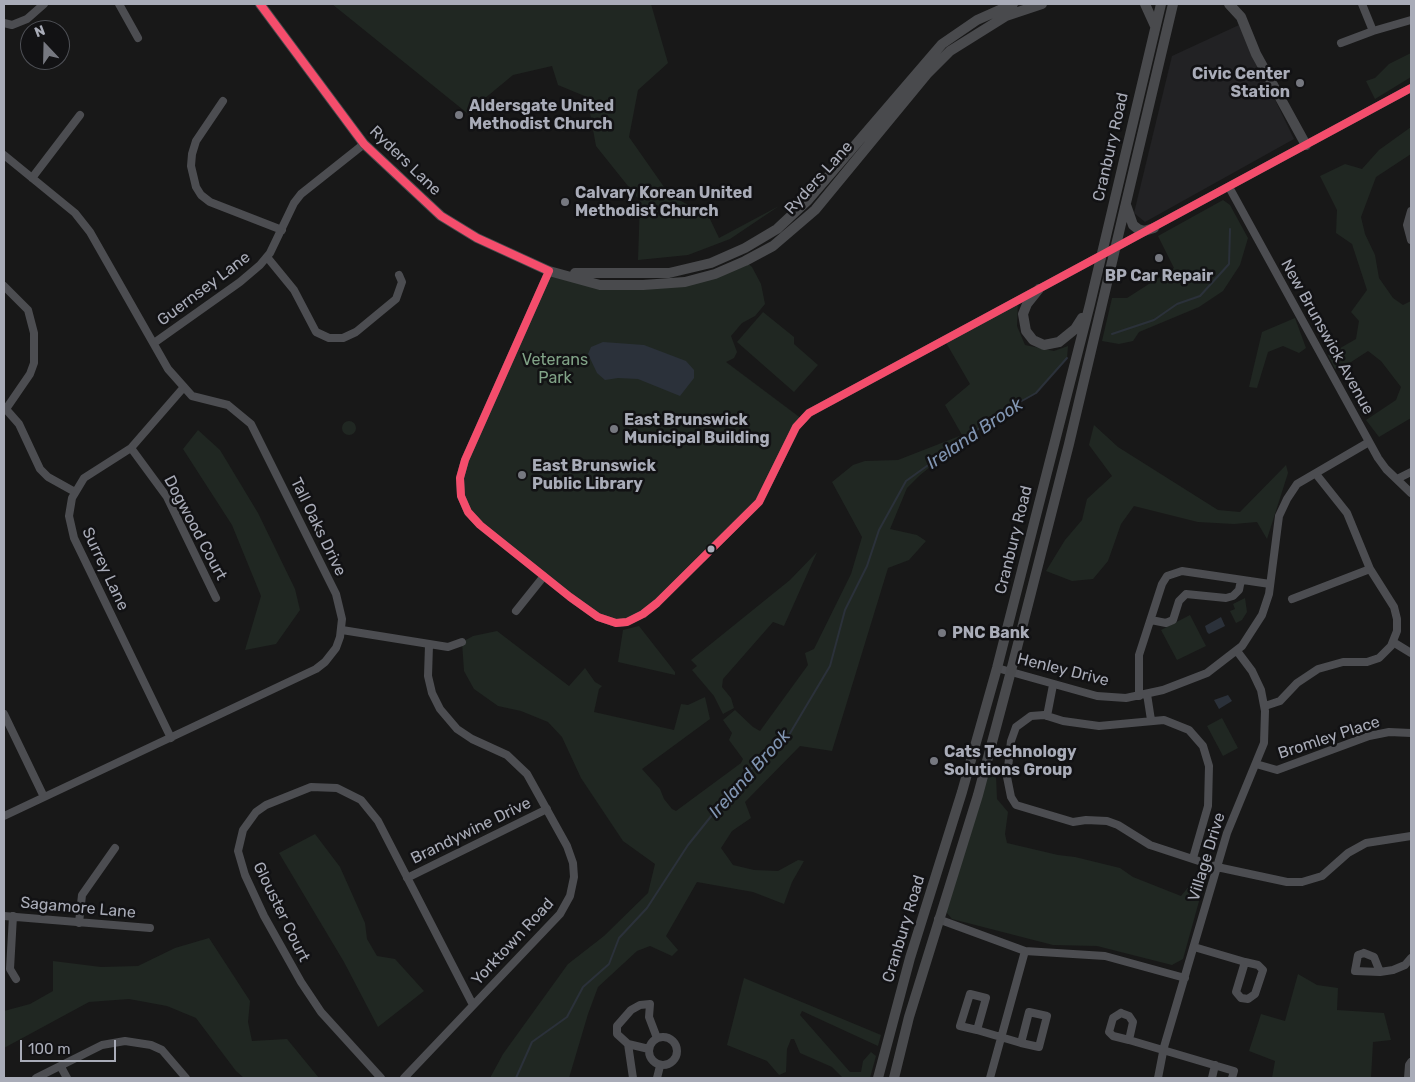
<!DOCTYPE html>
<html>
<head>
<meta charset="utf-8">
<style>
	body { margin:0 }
	#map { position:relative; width:1415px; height:1082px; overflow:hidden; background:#181818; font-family:Rubik,sans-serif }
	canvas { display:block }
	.frame { position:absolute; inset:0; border:5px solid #a9acb8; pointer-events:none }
	.north { position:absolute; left:20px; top:20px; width:50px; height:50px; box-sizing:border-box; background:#121214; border:1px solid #4e5056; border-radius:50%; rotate:339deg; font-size:14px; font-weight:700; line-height:20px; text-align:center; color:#a9acb8 }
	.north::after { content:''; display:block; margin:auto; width:18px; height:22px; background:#767880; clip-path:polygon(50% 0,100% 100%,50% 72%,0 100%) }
	.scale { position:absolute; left:20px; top:1040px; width:96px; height:22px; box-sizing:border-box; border:2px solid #a9acb8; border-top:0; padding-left:6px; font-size:15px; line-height:18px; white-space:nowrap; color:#a9acb8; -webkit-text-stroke:4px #121214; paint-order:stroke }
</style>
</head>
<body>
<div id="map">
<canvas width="1415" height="1082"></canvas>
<div class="frame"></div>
<div class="north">N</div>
<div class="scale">100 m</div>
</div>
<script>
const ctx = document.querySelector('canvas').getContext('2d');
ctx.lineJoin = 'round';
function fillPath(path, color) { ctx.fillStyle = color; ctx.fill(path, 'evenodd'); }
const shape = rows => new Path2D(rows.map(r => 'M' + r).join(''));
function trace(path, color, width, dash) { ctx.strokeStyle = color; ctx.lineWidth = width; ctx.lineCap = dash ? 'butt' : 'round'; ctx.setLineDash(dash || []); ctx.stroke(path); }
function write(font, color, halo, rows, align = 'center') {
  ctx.font = font + ' Rubik,sans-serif'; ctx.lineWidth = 5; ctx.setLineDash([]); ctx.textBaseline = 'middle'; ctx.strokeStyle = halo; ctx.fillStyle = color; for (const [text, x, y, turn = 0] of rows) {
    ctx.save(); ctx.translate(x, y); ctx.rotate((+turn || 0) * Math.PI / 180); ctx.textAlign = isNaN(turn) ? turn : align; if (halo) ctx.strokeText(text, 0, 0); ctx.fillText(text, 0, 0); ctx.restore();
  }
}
fillPath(shape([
	[1239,25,1294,139,1145,222,1134,213,1172,56]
]), '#222224');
fillPath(shape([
	[332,4,651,4,668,63,638,90,629,137,669,194,709,217,719,238,779,206,730,239,688,255,638,260,640,201,596,146,587,97,558,85,552,66,513,75,467,113],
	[1411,53,1411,77,1375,99,1366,81,1375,78,1389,64],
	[1411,127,1411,154,1376,177,1361,217,1365,234,1375,255,1379,278,1393,298,1403,305,1411,301,1411,418,1379,437,1366,420,1396,400,1401,387,1381,361,1368,351,1348,364,1335,369,1328,355,1356,339,1359,321,1351,312,1367,290,1352,244,1336,233,1337,210,1320,176,1345,164,1362,169,1379,150],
	[1223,200,1230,205,1248,238,1240,265,1223,291,1199,307,1139,332,1133,341,1119,344,1102,341,1112,298,1127,298,1174,268,1158,236],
	[745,261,752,267,761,284,765,304,755,316,742,323,731,336,737,352,734,358,726,362,802,419,766,490,657,603,627,622,598,617,468,512,460,478,549,271,600,285,685,282],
	[1018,302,1017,326,1025,345,1054,351,1068,346,1067,358,1036,393,1002,412,968,436,919,476,907,488,890,529,917,535,926,541,909,560,888,568,832,751,800,746,745,802,751,818,732,831,721,848,733,865,754,870,778,871,798,860,804,861,792,882,784,904,753,892,697,882,666,936,678,950,672,956,650,946,637,951,598,987,588,1014,569,1078,490,1078,503,1054,568,964,604,936,648,893,655,864,623,841,581,778,562,737,548,722,521,711,498,706,474,689,464,671,462,642,473,636,497,631,569,686,585,668,595,682,602,686,599,689,594,712,674,730,681,704,688,705,705,697,710,719,642,769,660,789,664,799,672,809,676,811,741,763,743,759,729,740,732,733,723,720,735,710,753,727,760,731,808,665,805,653,814,649,851,574,862,537,832,482,853,465,865,461,898,460,962,435,945,405,970,384,945,341],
	[763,312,794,337,794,344,818,365,794,392,737,342],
	[1295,318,1306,348,1299,353,1283,346,1268,352,1257,388,1249,387,1262,332],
	'342 428a7 7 0 1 1 14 0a7 7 0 1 1-14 0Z',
	[1094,425,1118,447,1218,510,1240,512,1286,465,1288,473,1267,539,1257,522,1234,524,1198,522,1134,506,1121,524,1108,561,1093,579,1072,581,1046,571,1065,540,1082,520,1087,499,1112,476,1089,445],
	[198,430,220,450,258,513,295,589,300,610,276,644,245,650,261,596,232,525,183,449],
	[817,552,784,626,773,622,723,679,722,687,731,698,734,708,723,714,714,696,692,670,697,666,691,660,790,580],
	[1245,598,1247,612,1242,620,1236,623,1230,611,1235,609,1233,604],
	[1190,615,1206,646,1177,660,1161,630],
	[639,626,675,672,675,675,618,662,623,630],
	[1222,718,1238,748,1223,756,1207,726],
	[988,772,996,775,997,799,1008,812,1005,834,1007,843,1058,855,1075,857,1120,868,1133,877,1181,896,1198,875,1206,876,1183,959,1172,965,1097,946,1053,945,952,919,947,913,946,905],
	[315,834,340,867,365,923,367,939,377,956,395,959,424,991,378,1027,344,962,279,853],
	[209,938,250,1001,248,1022,252,1041,287,1039,319,1078,244,1078,236,1071,196,1018,167,1006,129,999,89,1002,4,1048,4,1011,30,1004,53,991,53,961,101,967,138,966,175,948],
	[1298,974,1317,985,1338,988,1337,1010,1384,1013,1391,1040,1373,1042,1371,1078,1272,1078,1275,1061,1249,1051,1261,1014,1285,1021],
	[744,978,881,1035,878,1046,802,1011,800,1015,850,1072,861,1072,863,1061,871,1052,876,1056,870,1078,843,1078,832,1067,800,1053,794,1039,791,1039,787,1049,786,1072,779,1075,767,1061,727,1045]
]), '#202722');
fillPath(shape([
	[603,342,644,345,686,361,694,370,694,378,680,396,638,379,618,378,605,380,597,373,588,354,591,347],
	[1221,617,1225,626,1209,634,1207,632,1205,626],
	[1228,695,1232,701,1219,709,1214,700]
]), '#2b313a');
trace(shape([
	[1112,334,1154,320,1177,304,1200,296,1229,264,1230,229],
	[516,1078,532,1042,567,1017,583,987,609,964,619,938,647,908,688,845,745,774,786,740,830,666,845,610,867,566,879,530,906,481,1002,412,1036,393,1067,358]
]), '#2b313a', 2);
trace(shape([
	[119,4,138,38],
	[1362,4,1373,31],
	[4,23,12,25,27,19,44,4],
	[1341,43,1373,31,1411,20],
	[223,101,196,141,192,154,191,166,196,187,201,195,210,202,282,230],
	[4,155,75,213,90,232,168,369,192,396,228,405,251,424,336,594,342,619,340,637,336,648,325,662,316,669,4,816],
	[32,178,80,115],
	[1229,187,1378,458,1386,469,1411,493],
	[1411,211,1407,225,1411,240],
	[267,257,294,290,316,332,329,338,343,338,356,332,396,299,402,282,399,275],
	[549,271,465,460,460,478,461,496,468,512,480,525,570,597,598,617,616,623,627,622,643,614,657,603,759,502,796,427,809,413,1411,88],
	[4,286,28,310,34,333,34,363,30,374,6,409],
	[154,343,240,282,260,265,270,253,294,203,301,194,364,144],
	[4,407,19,424,40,469,48,477,75,492],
	[131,448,167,497,216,598],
	[1397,479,1411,472],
	[1292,599,1370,569],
	[516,611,544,576],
	[1151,620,1166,623,1173,620,1179,601,1186,594,1226,598,1233,596,1239,590,1241,580],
	[342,630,448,647,462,642],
	[1393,642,1411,653],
	[997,668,1097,696,1126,698,1163,690,1207,673,1242,646,1262,615,1269,594,1279,516,1287,499,1297,484,1369,442],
	[1147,694,1151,720],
	[1139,696,1139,655,1162,584,1167,576,1182,571,1270,584],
	[1265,706,1280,701,1297,683,1318,669,1343,662,1367,662,1379,658,1391,646,1397,631,1397,619,1394,607,1370,569,1347,513,1316,474],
	[4,714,44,797],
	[1047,716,1053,685],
	[171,738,74,538,69,516,72,498,84,478,131,448,184,387],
	[1256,764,1277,770,1369,736,1389,732,1411,733],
	[1193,858,1208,806,1209,766,1203,746,1189,730,1164,720,1099,726,1063,721,1044,715,1031,716,1016,727,1011,741,1007,777,1011,797,1016,805,1073,822,1086,820,1107,821,1118,825,1150,845,1217,867,1287,882,1302,882,1322,876,1348,853,1366,843,1411,836],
	[407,878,547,809],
	[4,916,150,928],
	[13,916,10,969,16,979],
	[938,919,1025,951,1105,956,1185,978],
	[79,923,82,895,115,848],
	[1194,947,1245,962],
	[1364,953,1374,957,1380,972,1355,971,1358,955,1364,953],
	[1245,962,1258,965,1263,970,1255,994,1248,999,1241,998,1236,992,1245,962],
	[1380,972,1393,970,1405,965,1411,958],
	[970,994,986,998,977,1030,960,1026,970,994],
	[1121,1013,1129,1016,1133,1022,1129,1040,1113,1036,1109,1032,1113,1018,1121,1013],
	[977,1030,1021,1043,1039,1047,1047,1016,1029,1012,1021,1043],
	'649 1051a14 14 0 1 1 28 0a14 14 0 1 1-28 0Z',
	[1129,1040,1234,1071,1232,1078],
	[628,1044,649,1049],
	[61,1067,67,1078],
	[36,1078,102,1045,125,1041,151,1045,162,1050,186,1078],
	[381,1078,321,1012,301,982,264,916,245,875,238,851,243,830,256,812,266,805,311,787,337,788,361,800,378,821,473,1005],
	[404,1078,560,914,570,896,574,877,573,863,567,846,527,774,507,755,472,739,457,729,440,709,432,693,428,676,429,645],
	[633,1078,628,1044,617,1034,617,1026,631,1010,640,1005,650,1004,649,1017,657,1038],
	[657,1078,660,1066],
	[990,1078,1025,951],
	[1158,1078,1164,1047,1227,833,1264,743,1265,711,1261,690,1252,671,1237,651],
	[1212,1078,1215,1065],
	[1408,1078,1409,1065,1411,1062]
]), '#4c4d51', 8);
trace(shape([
	[260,4,364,144,441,216,477,238,549,271,600,285,643,285,685,282,715,274,745,261,773,246,815,210,927,74,950,51,1006,16,1042,4],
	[1145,4,1155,26],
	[1229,4,1241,17,1256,54,1306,145],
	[1126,205,1133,225,1138,229,1144,231,1154,228],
	[575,273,669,273,711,263,745,248,777,229,808,200,942,44,977,20,1013,4],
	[1039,289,1027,304,1023,314,1026,331,1033,340,1044,345,1059,342,1075,329,1082,318],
	[878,1078,910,958,962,792,997,668,1090,304,1161,4],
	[894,1078,909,1017,978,795,1011,671,1069,444,1173,4]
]), '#494a4d', 10);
trace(shape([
	[260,4,364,144,441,216,477,238,549,271],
	[549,271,465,460,460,478,461,496,468,512,480,525,570,597,598,617,616,623,627,622,643,614,657,603,759,502,796,427,809,413,1411,88]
]), '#f44d6c', 8);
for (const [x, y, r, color] of [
	[1300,83,5,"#767880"],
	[459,115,5,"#767880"],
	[565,202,5,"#767880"],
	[1159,258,5,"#767880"],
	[614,429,5,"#767880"],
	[522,475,5,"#767880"],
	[711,549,4.5,"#a9acb8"],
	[942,633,5,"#767880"],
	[934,761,5,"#767880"]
]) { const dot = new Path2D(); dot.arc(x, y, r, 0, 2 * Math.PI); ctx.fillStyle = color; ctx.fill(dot); trace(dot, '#121214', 2); }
write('bold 16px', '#a9acb8', '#121214', [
	["Civic Center",1290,74,"right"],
	["Station",1290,92,"right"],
	["Aldersgate United",469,106],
	["Methodist Church",469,124],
	["Calvary Korean United",575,193],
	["Methodist Church",575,211],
	["BP Car Repair",1159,276,"center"],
	["East Brunswick",624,420],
	["Municipal Building",624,438],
	["East Brunswick",532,466],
	["Public Library",532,484],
	["PNC Bank",952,633],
	["Cats Technology",944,752],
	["Solutions Group",944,770]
], 'left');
write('16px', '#a9acb8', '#121214', [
	["Cranbury Road",1111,147,-77],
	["Ryders Lane",405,161,44],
	["Ryders Lane",819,178,-48],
	["Guernsey Lane",204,289,-37],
	["New Brunswick Avenue",1327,337,61],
	["Tall Oaks Drive",318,527,64],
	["Dogwood Court",195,528,62],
	["Cranbury Road",1014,540,-76],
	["Surrey Lane",105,569,65],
	["Henley Drive",1063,670,14],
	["Bromley Place",1329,738,-18],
	["Brandywine Drive",471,831,-26],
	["Village Drive",1207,857,-73],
	["Sagamore Lane",78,908,5],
	["Glouster Court",281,912,64],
	["Cranbury Road",904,929,-73],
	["Yorktown Road",513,942,-47]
]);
write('16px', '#81a387', '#121214', [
	["Veterans",555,360],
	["Park",555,378]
]);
write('italic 18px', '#8195b2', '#121214', [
	["Ireland Brook",975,434,-34],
	["Ireland Brook",750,774,-48]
]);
</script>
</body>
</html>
